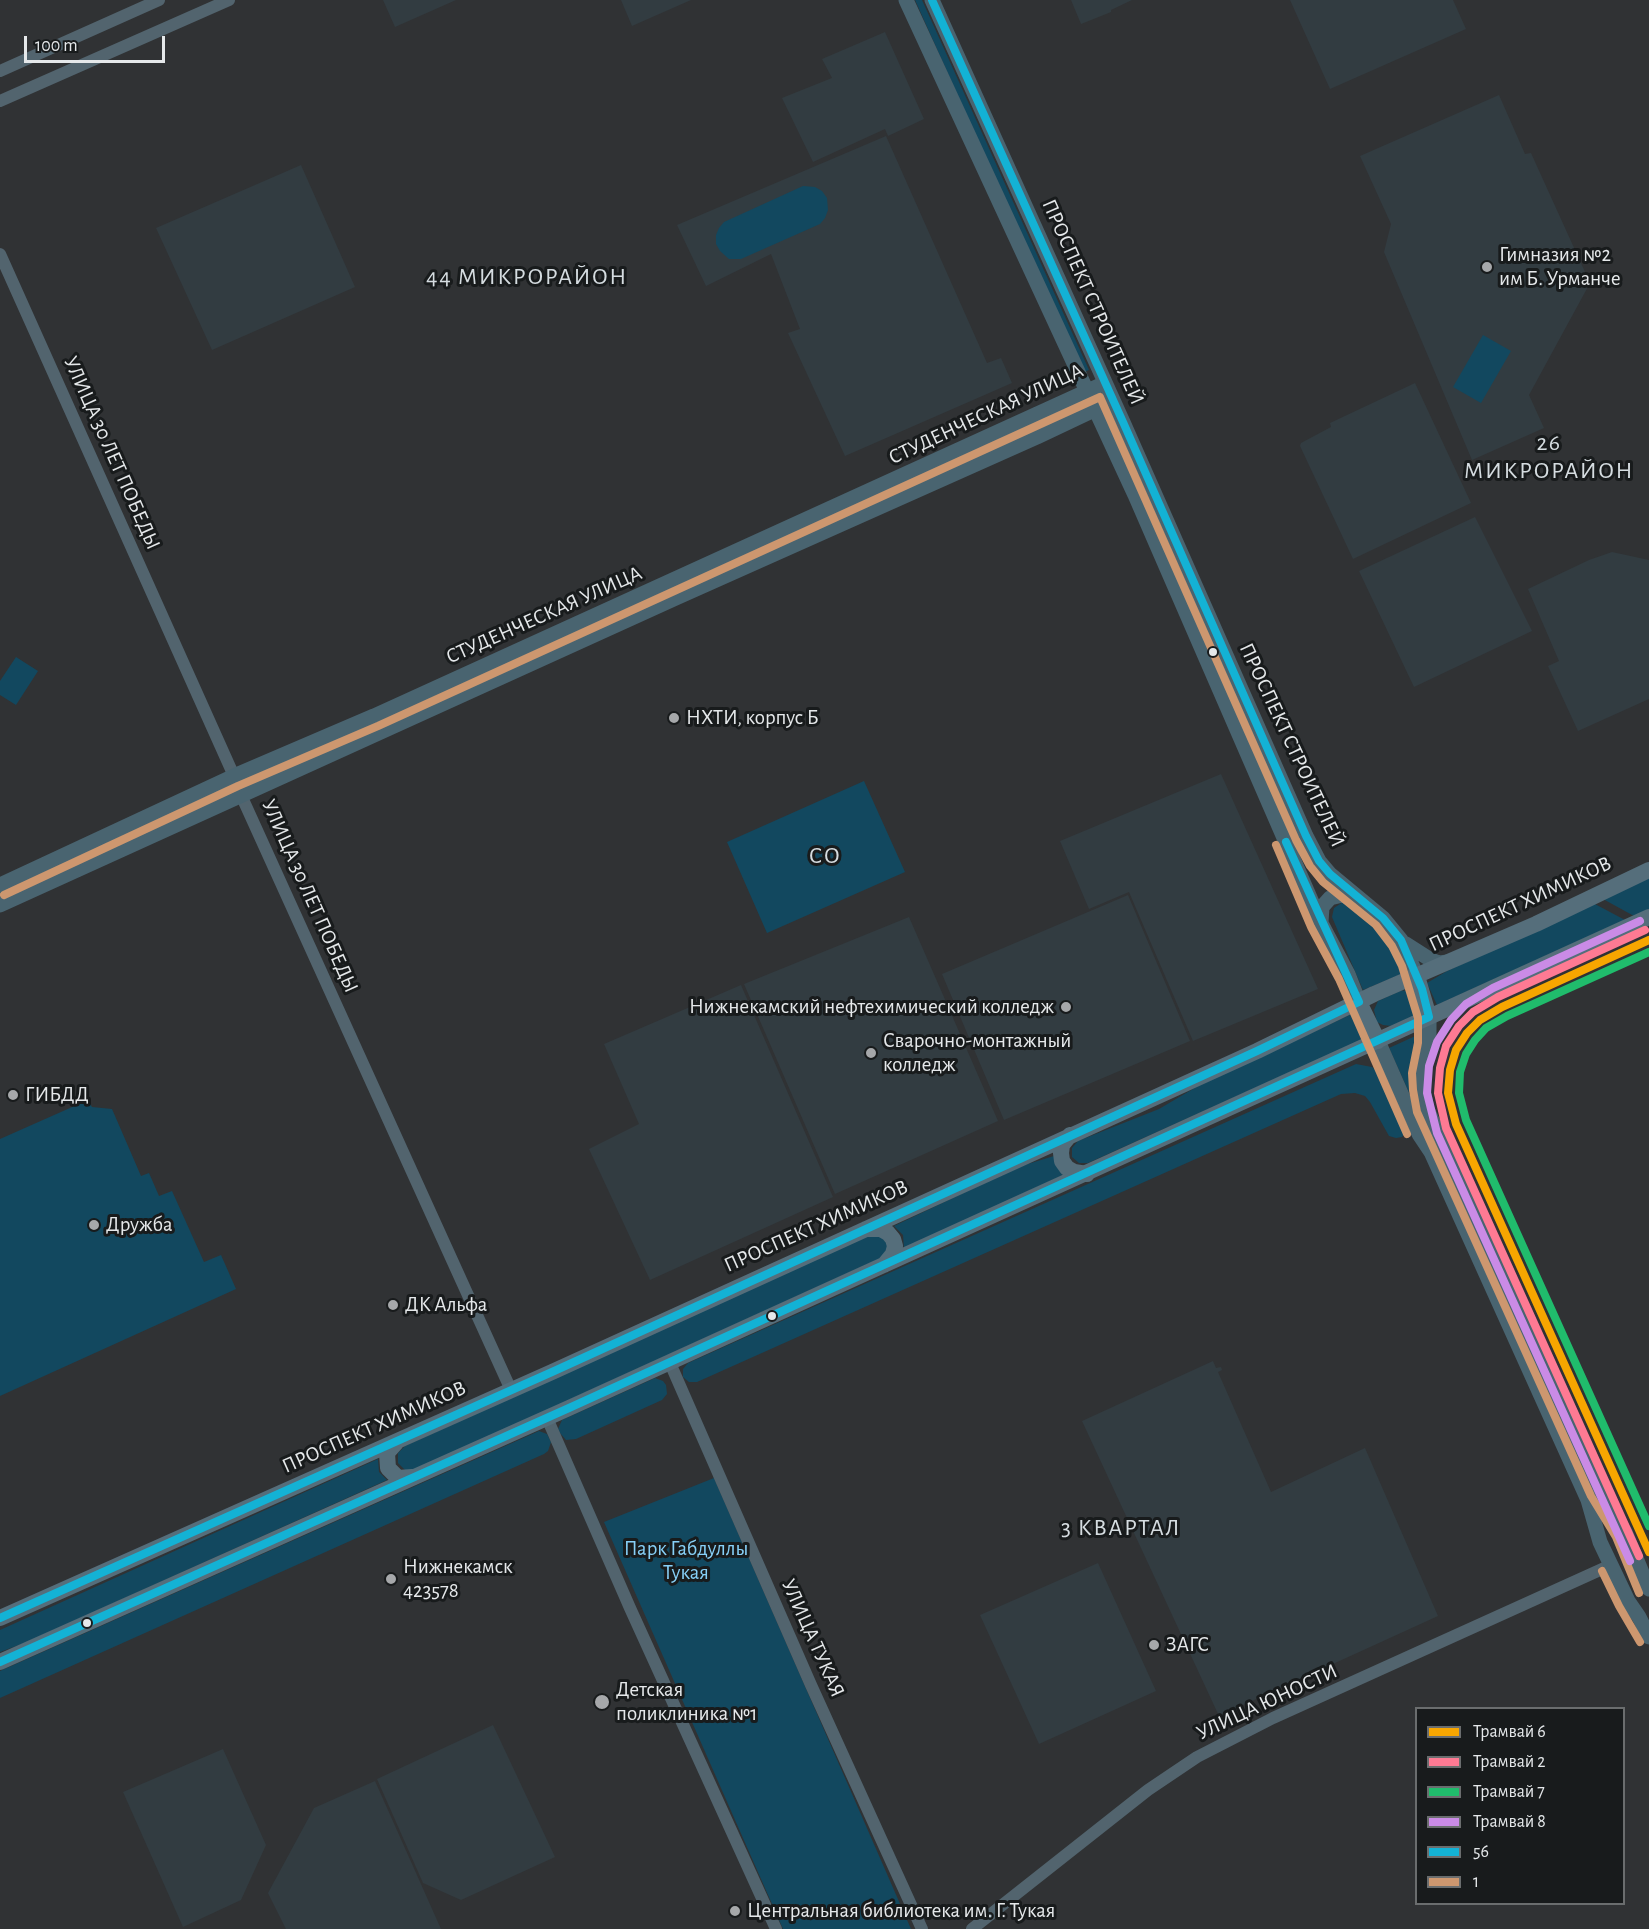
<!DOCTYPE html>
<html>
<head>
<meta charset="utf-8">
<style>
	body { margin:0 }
	#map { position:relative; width:1649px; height:1929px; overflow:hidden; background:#303234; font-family:"Alegreya Sans",sans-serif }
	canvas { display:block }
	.legend { position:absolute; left:1415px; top:1707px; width:210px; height:198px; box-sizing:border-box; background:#181b1c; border:2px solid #6a6d6e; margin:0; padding:8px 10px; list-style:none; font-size:18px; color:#e5e8ea }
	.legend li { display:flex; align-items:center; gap:12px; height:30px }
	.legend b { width:30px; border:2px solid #6a6d6e }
	.scale { position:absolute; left:24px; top:36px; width:141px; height:27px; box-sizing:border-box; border:3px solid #e5e8ea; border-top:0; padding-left:8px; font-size:18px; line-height:21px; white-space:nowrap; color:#e5e8ea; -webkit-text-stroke:4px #181b1c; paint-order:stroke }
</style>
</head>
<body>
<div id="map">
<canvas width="1649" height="1929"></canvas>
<ul class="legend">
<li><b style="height:8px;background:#f7a600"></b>Трамвай 6</li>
<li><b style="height:8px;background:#fe7a93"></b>Трамвай 2</li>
<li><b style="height:8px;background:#20bc6c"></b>Трамвай 7</li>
<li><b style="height:8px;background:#ca8be6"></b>Трамвай 8</li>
<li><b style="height:8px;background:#13b2d5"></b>56</li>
<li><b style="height:8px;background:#cd976f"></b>1</li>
</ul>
<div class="scale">100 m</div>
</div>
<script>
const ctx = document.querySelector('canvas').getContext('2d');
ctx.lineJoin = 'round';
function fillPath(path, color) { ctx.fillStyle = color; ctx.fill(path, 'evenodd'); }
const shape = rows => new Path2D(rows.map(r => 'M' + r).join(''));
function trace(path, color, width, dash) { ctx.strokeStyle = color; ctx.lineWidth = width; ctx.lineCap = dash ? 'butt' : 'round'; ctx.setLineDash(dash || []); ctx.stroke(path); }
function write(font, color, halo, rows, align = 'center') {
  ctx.font = font + ' "Alegreya Sans",sans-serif'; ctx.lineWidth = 6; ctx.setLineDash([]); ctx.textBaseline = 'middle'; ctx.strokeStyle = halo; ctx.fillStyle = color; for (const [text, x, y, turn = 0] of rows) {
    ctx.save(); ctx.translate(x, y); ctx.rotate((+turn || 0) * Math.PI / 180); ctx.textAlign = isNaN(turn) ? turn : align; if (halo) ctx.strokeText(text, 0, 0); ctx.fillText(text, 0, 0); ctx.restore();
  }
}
fillPath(shape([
	[383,0,456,0,395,27],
	[621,0,691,0,632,26],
	[1071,0,1132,0,1111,10,1111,12,1081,24],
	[1290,0,1453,0,1466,29,1330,89],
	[885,32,924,119,888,136,885,129,813,162,782,98,832,78,822,59],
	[1499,95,1525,154,1531,153,1590,283,1529,395,1544,428,1472,460,1384,252,1391,224,1360,156],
	[886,136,987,363,1001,358,1012,383,845,456,788,333,800,329,771,254,706,286,677,225],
	[301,165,355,287,212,350,156,228],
	[1415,383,1471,503,1353,559,1300,446,1301,443,1331,427,1330,423],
	[1475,517,1532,631,1414,687,1359,571],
	[1612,552,1649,560,1649,699,1578,731,1548,666,1559,661,1528,589,1589,560],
	[1221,774,1318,989,1193,1041,1129,892,1089,909,1060,841],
	[1128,895,1190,1041,1004,1120,942,974],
	[909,917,998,1121,835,1194,744,984],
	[741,985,833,1197,650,1280,589,1149,639,1124,604,1044],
	[1213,1361,1216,1368,1221,1367,1222,1370,1218,1372,1271,1492,1365,1448,1438,1616,1219,1716,1082,1421],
	[1098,1563,1156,1691,1039,1744,980,1615],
	[493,1725,555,1857,461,1900,423,1883,377,1779],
	[223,1749,266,1845,241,1900,183,1927,123,1792],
	[375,1781,441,1929,286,1929,268,1893,314,1808]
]), '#323c41');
fillPath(shape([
	[915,0,922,0,1089,370,1082,373],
	[803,186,815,187,822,191,827,198,828,210,825,218,820,224,741,259,729,259,720,251,716,244,716,235,719,228,724,222],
	[1483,335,1511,351,1481,403,1453,387],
	[1071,406,1073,409,1072,413,677,590,674,584],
	[1114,426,1313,865,1311,867,1308,867,1110,428],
	[647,597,650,604,250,785,247,778],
	[16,657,38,671,16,705,0,695,0,681],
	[864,781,905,872,767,933,727,842],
	[222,791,226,793,226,795,121,843,119,837],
	[108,842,111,849,0,899,0,890],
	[1649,878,1649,909,1634,916,1603,899],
	[1343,902,1356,906,1379,923,1394,940,1409,971,1363,990,1332,917,1334,908],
	[1593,903,1625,920,1437,1005,1427,983,1447,971],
	[1409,990,1414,992,1419,1008,1417,1014,1392,1026,1383,1025,1377,1022,1374,1010,1378,1001,1400,991],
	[1356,1012,1366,1038,1088,1163,1079,1163,1072,1157,1072,1148,1078,1141,1159,1109,1198,1086],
	[1422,1033,1418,1089,1601,1505,1595,1506,1389,1048],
	[1356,1064,1372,1067,1384,1078,1405,1123,1405,1132,1402,1137,1396,1138,1389,1136,1370,1102,1365,1096,1355,1093,1341,1094,697,1382,689,1382,683,1377,683,1369,688,1363],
	[88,1100,92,1107,112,1109,141,1176,149,1173,159,1196,172,1191,204,1262,221,1255,236,1289,0,1396,0,1139],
	[1054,1156,1055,1164,1063,1175,904,1249,903,1235,894,1226,1018,1167],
	[878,1233,889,1246,881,1258,415,1470,405,1470,398,1463,398,1453,405,1446,871,1234],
	[655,1378,663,1381,666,1385,667,1394,662,1400,576,1439,566,1440,560,1433,558,1429,562,1420],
	[539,1431,547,1434,551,1442,548,1451,544,1454,0,1698,0,1671],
	[378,1459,379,1472,387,1480,27,1642,0,1652,0,1630],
	[714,1478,911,1929,783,1929,604,1522]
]), '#12485f');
trace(shape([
	[0,71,159,0],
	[0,101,229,0],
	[0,254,234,776],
	[241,795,511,1390],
	[670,1363,811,1685,922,1929],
	[547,1418,630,1608,776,1929],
	[972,1929,1148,1790,1197,1757,1273,1718,1611,1565]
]), '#52646e', 12);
trace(shape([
	[906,0,1135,495,1321,923,1348,974,1359,1002],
	[932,0,1123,422,1306,836,1319,861,1330,874,1383,918,1401,940,1417,976],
	[0,885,234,776,374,716,1105,383],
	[0,905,676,598,1037,437,1113,401],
	[1321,922,1322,907,1330,898,1342,895,1359,900],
	[1406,944,1431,960,1439,963,1448,962],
	[1429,1017,1429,1044,1423,1073,1423,1089,1427,1109,1601,1492,1625,1532,1649,1589],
	[1378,1041,1419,1134,1431,1152,1588,1500,1600,1542,1628,1601,1639,1617,1649,1637]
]), '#496470', 15);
trace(shape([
	[1417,976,1429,1017],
	[1359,1002,1378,1041],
	[1070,1135,1062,1145,1061,1153,1062,1161,1067,1168,1074,1172,1087,1174],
	[866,1229,881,1229,888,1233,893,1239,895,1246,893,1254,884,1265],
	[396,1443,387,1453,388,1468,398,1478,412,1477],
	[0,1618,552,1372,1257,1051,1374,994,1536,924,1649,870],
	[0,1662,569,1408,1649,917]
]), '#556e7b', 16);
trace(shape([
	[0,1618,552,1372,1257,1051,1359,1002,1286,842],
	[0,1662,569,1408,1429,1017,1422,989,1401,940,1383,918,1330,874,1319,861,1306,836,1123,422,932,0]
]), '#13b2d5', 8);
trace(shape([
	[1276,845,1311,927,1339,979,1407,1134],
	[4,895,238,786,378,726,1100,397,1296,840,1310,866,1323,882,1376,925,1392,946,1402,966,1418,1018,1418,1043,1412,1073,1413,1090,1417,1112,1591,1496,1616,1537,1639,1593],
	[1602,1571,1619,1606,1640,1642]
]), '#cd976f', 8);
trace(shape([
	[1649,940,1502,1007,1480,1020,1467,1033,1456,1050,1450,1070,1448,1093,1456,1124,1649,1552]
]), '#f7a600', 8);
trace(shape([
	[1639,1556,1446,1128,1438,1093,1440,1068,1446,1046,1459,1026,1473,1012,1498,997,1645,930]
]), '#fe7a93', 8);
trace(shape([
	[1649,952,1507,1016,1486,1028,1475,1040,1466,1054,1460,1072,1459,1093,1466,1120,1649,1526]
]), '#20bc6c', 8);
trace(shape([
	[1630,1561,1437,1133,1427,1093,1429,1066,1437,1042,1451,1020,1466,1004,1493,988,1640,921]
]), '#ca8be6', 8);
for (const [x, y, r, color] of [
	[1487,267,6,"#a6a8aa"],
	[1213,652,5,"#e5e8ea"],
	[674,718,6,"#a6a8aa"],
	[1066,1007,6,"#a6a8aa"],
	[871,1053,6,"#a6a8aa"],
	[13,1095,6,"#a6a8aa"],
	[94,1225,6,"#a6a8aa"],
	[393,1305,6,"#a6a8aa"],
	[772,1316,5,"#e5e8ea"],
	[391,1579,6,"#a6a8aa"],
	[87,1623,5,"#e5e8ea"],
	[1154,1645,6,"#a6a8aa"],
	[602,1702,8,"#a6a8aa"],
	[735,1911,6,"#a6a8aa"]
]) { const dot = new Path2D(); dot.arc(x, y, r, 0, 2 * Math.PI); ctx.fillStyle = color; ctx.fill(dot); trace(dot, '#181b1c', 2); }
write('21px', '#e5e8ea', '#181b1c', [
	["Гимназия №2",1499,255],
	["им Б. Урманче",1499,279],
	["НХТИ, корпус Б",686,718],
	["Нижнекамский нефтехимический колледж",1054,1007,"right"],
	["Сварочно-монтажный",883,1041],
	["колледж",883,1065],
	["ГИБДД",25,1095],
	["Дружба",106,1225],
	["ДК Альфа",405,1305],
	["Нижнекамск",403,1567],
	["423578",403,1591],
	["ЗАГС",1166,1645],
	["Детская",616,1690],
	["поликлиника №1",616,1714],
	["Центральная библиотека им. Г. Тукая",747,1911]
], 'left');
write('21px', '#e5e8ea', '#181b1c', [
	["ПРОСПЕКТ СТРОИТЕЛЕЙ",1093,302,66],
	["СТУДЕНЧЕСКАЯ УЛИЦА",986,414,-25],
	["УЛИЦА 30 ЛЕТ ПОБЕДЫ",112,453,66],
	["СТУДЕНЧЕСКАЯ УЛИЦА",544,615,-24],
	["ПРОСПЕКТ СТРОИТЕЛЕЙ",1292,745,65],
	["УЛИЦА 30 ЛЕТ ПОБЕДЫ",310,896,66],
	["ПРОСПЕКТ ХИМИКОВ",1520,904,-25],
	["ПРОСПЕКТ ХИМИКОВ",816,1226,-24],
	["ПРОСПЕКТ ХИМИКОВ",374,1427,-24],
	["УЛИЦА ТУКАЯ",813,1638,66],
	["УЛИЦА ЮНОСТИ",1267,1702,-25]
]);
write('21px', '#87d0f7', '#181b1c', [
	["Парк Габдуллы",686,1549],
	["Тукая",686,1573]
]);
ctx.letterSpacing = '1.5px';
write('24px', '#d5dce0', '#181b1c', [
	["44 МИКРОРАЙОН",527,277],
	["26",1549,443],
	["МИКРОРАЙОН",1549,471],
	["СО",825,856],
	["3 КВАРТАЛ",1121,1528]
]);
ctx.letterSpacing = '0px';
</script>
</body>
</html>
